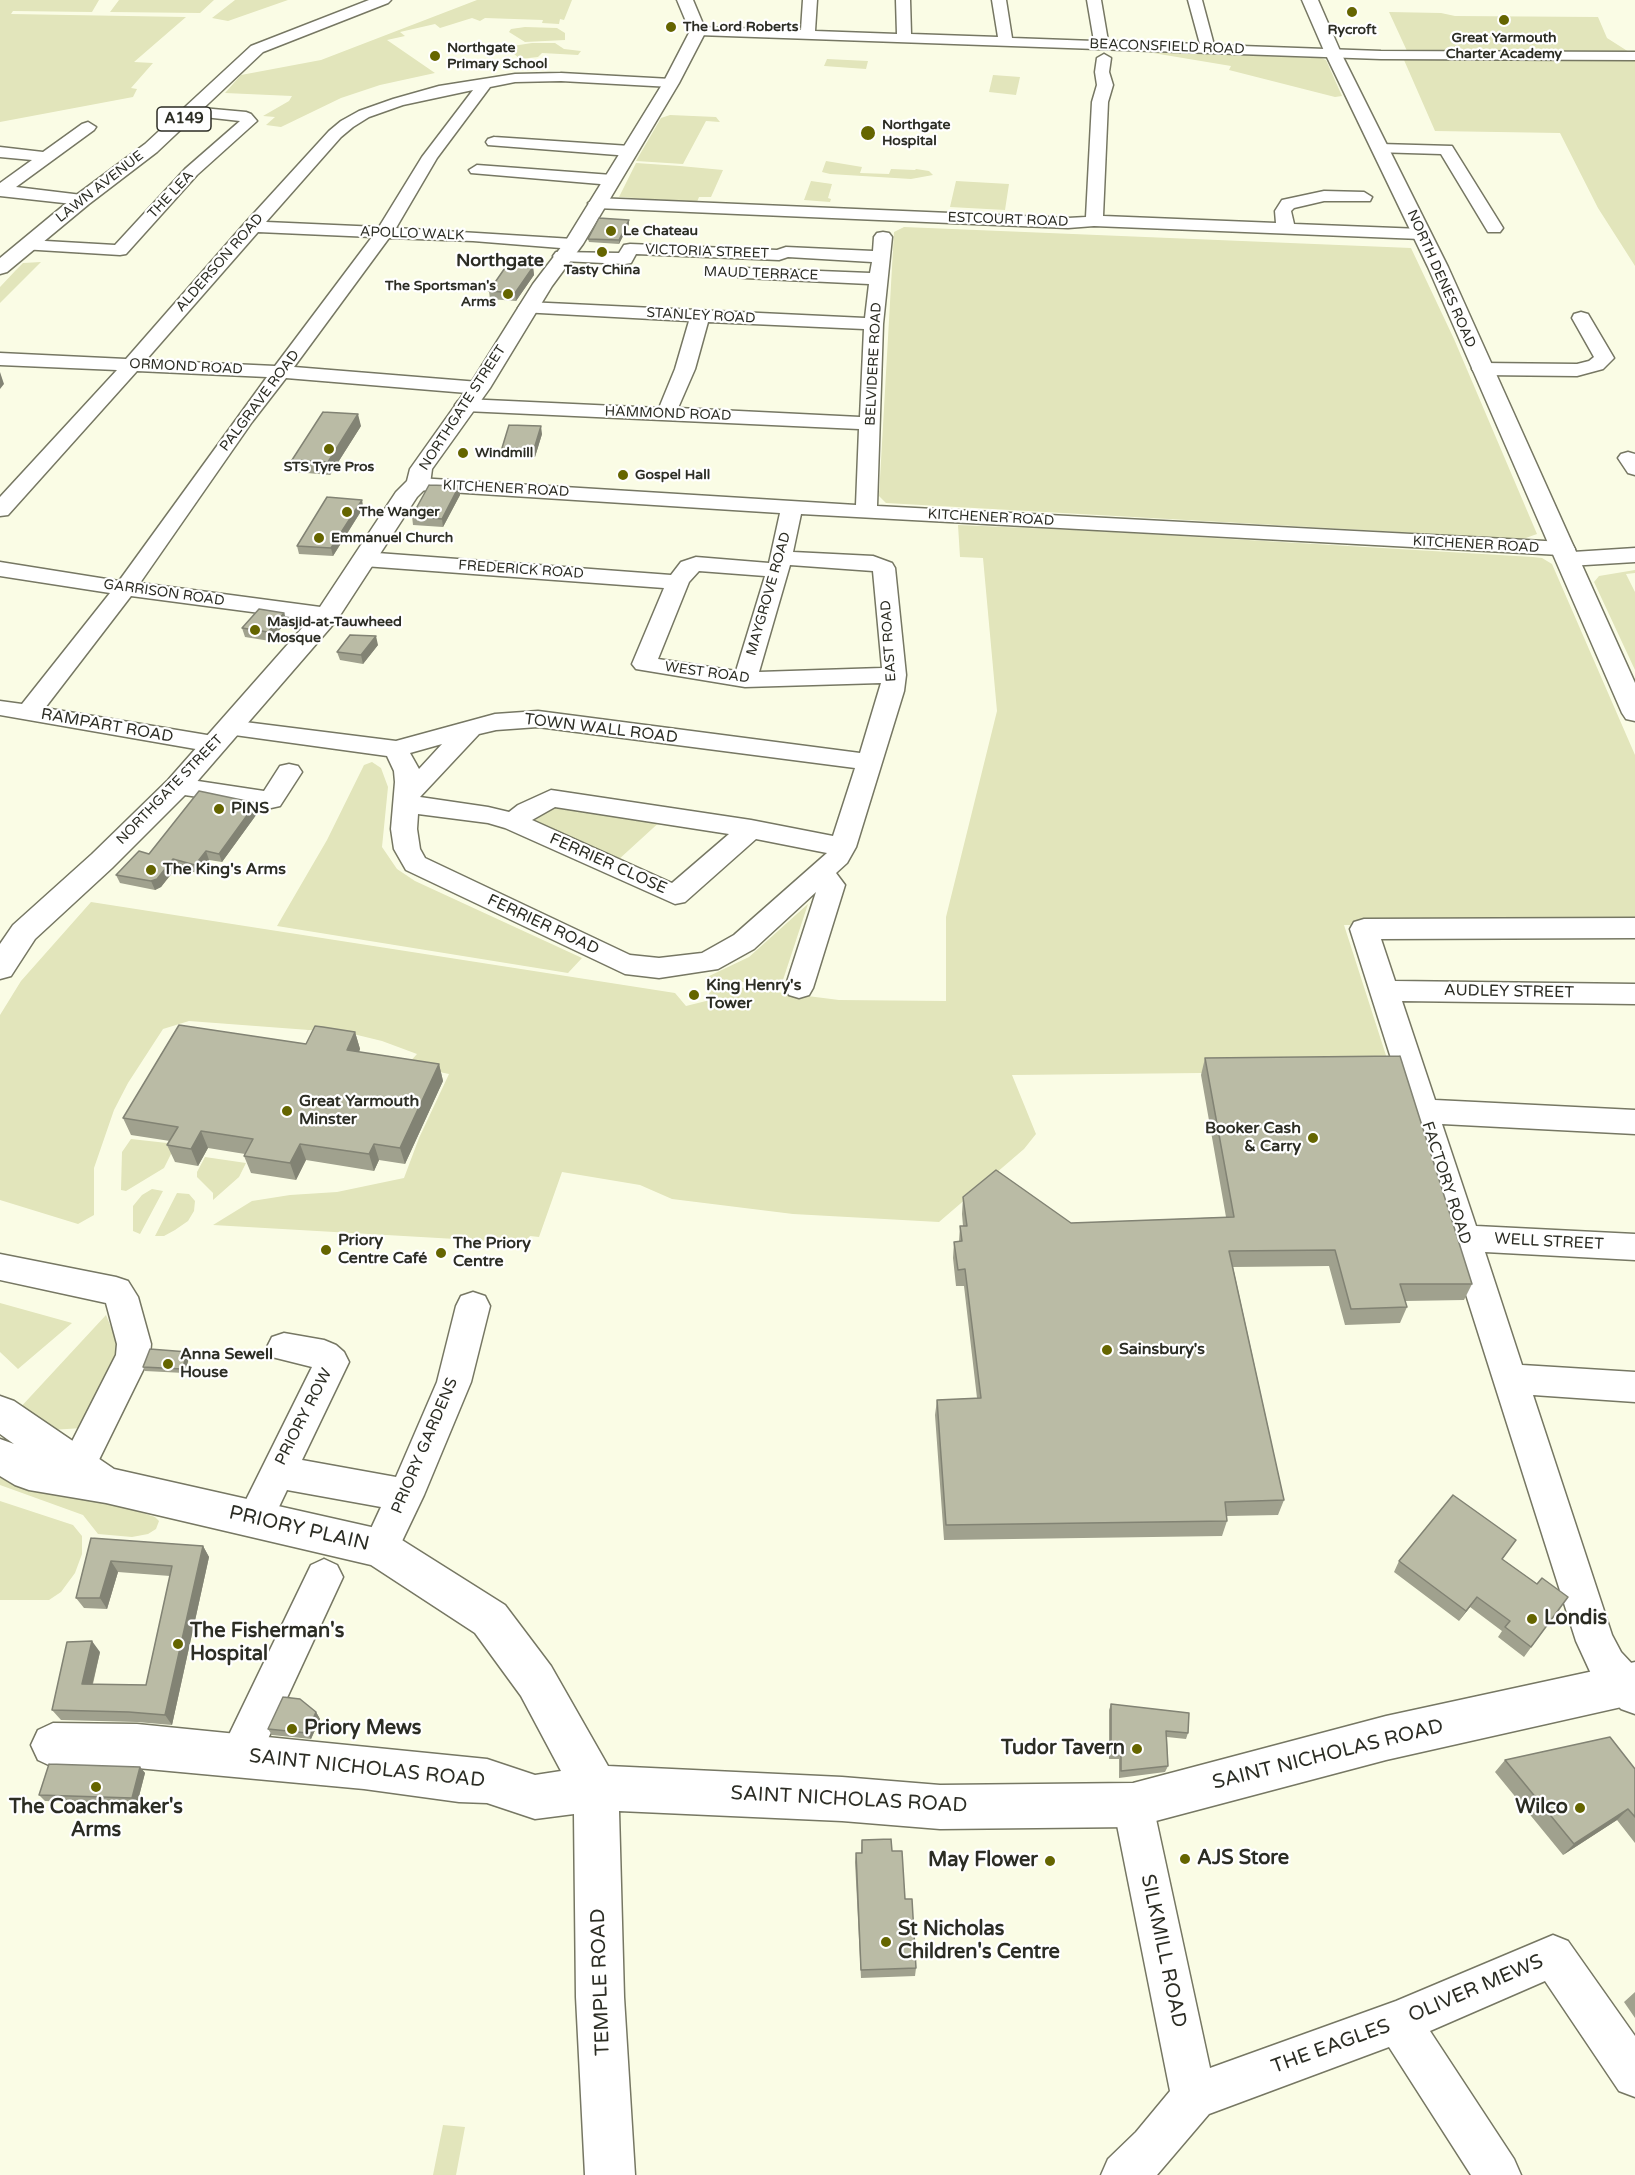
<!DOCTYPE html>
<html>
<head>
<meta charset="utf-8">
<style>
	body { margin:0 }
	canvas { display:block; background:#fafce5 }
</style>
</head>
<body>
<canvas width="1635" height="2175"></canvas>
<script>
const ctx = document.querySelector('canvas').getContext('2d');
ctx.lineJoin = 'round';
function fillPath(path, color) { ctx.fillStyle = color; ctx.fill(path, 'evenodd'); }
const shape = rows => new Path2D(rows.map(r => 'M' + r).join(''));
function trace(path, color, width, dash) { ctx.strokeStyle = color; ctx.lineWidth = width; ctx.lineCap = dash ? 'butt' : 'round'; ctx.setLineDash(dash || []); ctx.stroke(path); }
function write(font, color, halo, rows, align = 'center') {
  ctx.font = font + ' "Varela Round",sans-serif'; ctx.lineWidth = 4.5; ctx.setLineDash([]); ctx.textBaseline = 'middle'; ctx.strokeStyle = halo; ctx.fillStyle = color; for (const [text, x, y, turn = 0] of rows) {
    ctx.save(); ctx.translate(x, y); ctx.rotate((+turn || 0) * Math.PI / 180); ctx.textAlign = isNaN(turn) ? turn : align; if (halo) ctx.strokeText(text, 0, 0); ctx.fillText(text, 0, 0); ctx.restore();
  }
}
fillPath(shape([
	[0,0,99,0,92,12,13,11,11,14,186,17,134,62,153,63,131,88,137,89,133,97,0,122],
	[119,0,214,0,200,13,110,12],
	[235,0,288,0,228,21,212,18],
	[477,0,572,0,564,20,560,19,559,24,542,23,543,20,485,18,480,21,472,18,440,28,435,24,400,32,405,36,387,40,435,73,380,85,341,98,281,127,266,125,275,117,263,116,289,101,292,96,225,93,241,75,321,60],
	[1389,12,1441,13,1455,16,1598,17,1607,38,1629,52,1407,51],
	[525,27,557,28,565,33,565,40,525,42,509,32,511,29],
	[532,43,555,43,564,49,581,51,578,55,542,53,538,57,520,59,506,47],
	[1147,52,1321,58,1326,60,1342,96,1335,97,1229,70,1231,66],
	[827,59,868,61,866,69,824,66],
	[1404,60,1635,60,1635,266,1598,208,1560,133,1435,131],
	[993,75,1020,77,1016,95,989,92],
	[670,115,716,117,720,122,706,121,683,164,636,161,661,118],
	[826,161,862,167,860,173,889,174,891,169,915,170,916,169,929,171,933,175,911,179,830,174,822,172],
	[636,163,680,166,723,170,711,197,699,197,697,202,619,197],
	[811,181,832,184,828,198,831,199,830,202,804,200],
	[956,181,1009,184,1005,210,950,207],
	[904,227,1411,248,1454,339,1537,534,1523,539,886,503,879,496,894,232],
	[41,262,0,303,0,287,16,270,23,263],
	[958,525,1096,531,1533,557,1542,558,1552,564,1635,755,1635,923,1344,925,1391,1071,1012,1075,1036,1134,1024,1149,939,1222,793,1214,672,1199,640,1185,562,1172,539,1237,530,1236,525,1243,213,1225,252,1201,290,1195,337,1192,404,1178,419,1138,449,1074,407,1065,417,1054,382,1041,349,1033,189,1021,163,1029,128,1083,114,1110,94,1168,94,1215,78,1224,0,1200,0,1015,21,981,91,902,675,993,686,1006,706,1001,713,984,839,1000,946,1001,946,917,997,711,983,558,960,557],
	[1635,570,1635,573,1626,574,1635,592,1635,670,1594,582,1599,576],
	[372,762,381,768,388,787,382,847,397,869,415,881,582,958,568,973,277,926,327,840,364,765],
	[546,804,664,818,617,861,531,820],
	[808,904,781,986,705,978,749,957],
	[131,1139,176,1144,164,1168,126,1191,121,1190,122,1152],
	[205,1157,246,1163,239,1177,213,1200,213,1193,197,1177,197,1172],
	[152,1189,163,1191,140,1234,133,1231,133,1206,142,1195],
	[177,1193,189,1194,195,1201,194,1211,188,1221,175,1230,164,1236,155,1236],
	[0,1303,72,1323,18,1369,0,1352],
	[106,1315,123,1357,83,1428,51,1430,18,1410],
	[3,1468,155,1517,159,1521,156,1529,148,1534,132,1537,98,1534,83,1515,0,1485,0,1470],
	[0,1501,73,1525,82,1536,82,1554,75,1573,61,1592,49,1600,0,1600],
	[443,2125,465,2127,456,2175,433,2175]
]), '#e2e5bb');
const street = shape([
	[803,0,817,0,815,31,897,34,896,0,910,0,911,34,998,37,992,0,1006,0,1012,38,1094,41,1087,0,1101,0,1108,41,1200,44,1188,0,1202,0,1214,45,1381,51,1635,52,1635,60,1381,59,698,35,691,31,698,27,801,30,803,0],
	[1104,54,1111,58,1109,72,1113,85,1108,102,1103,216,1276,223,1275,211,1282,200,1324,191,1364,192,1372,197,1370,201,1324,201,1294,208,1291,211,1294,224,1421,229,1427,230,1430,234,1427,238,1421,239,1094,226,1068,228,596,208,588,203,596,198,1068,218,1086,217,1092,102,1097,85,1095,72,1097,58,1104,54],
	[561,73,671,79,678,83,671,87,561,81,515,82,490,87,437,158,396,228,573,239,579,240,582,244,579,248,573,249,473,241,389,238,294,367,479,382,486,384,489,388,486,392,479,394,286,378,252,422,140,583,328,608,336,610,339,615,336,620,328,622,131,596,45,708,213,736,222,739,225,744,222,749,213,752,0,715,0,701,22,704,110,593,0,576,0,562,119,581,267,377,137,371,8,515,0,516,0,497,117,370,0,365,0,353,126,359,245,223,329,131,341,121,359,111,393,99,439,86,515,74,561,73],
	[473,90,422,157,379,227,266,222,341,137,353,127,369,117,403,105,473,90],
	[258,232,372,237,275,366,146,360,258,232],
	[191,107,246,112,251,114,257,121,197,175,126,254,120,255,22,249,19,245,22,241,28,240,115,245,185,169,240,121,186,115,183,112,186,109,191,107],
	[88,122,96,127,94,130,16,187,82,195,88,196,90,200,88,204,82,205,0,196,0,183,32,160,0,157,0,147,43,152,82,124,88,122],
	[494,137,630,146,638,151,630,156,488,145,486,142,488,139,494,137],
	[1380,144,1452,146,1503,228,1500,232,1488,232,1441,154,1374,152,1372,149,1374,146,1380,144],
	[477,165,612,175,620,180,612,185,471,173,469,170,477,165],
	[883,232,889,233,892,237,883,324,877,506,1564,542,1572,544,1575,549,1573,552,1635,548,1635,562,1569,566,1561,564,1558,559,1560,555,801,514,793,552,873,556,892,563,895,568,906,675,904,691,856,847,847,863,836,873,845,885,813,988,809,995,799,998,789,995,785,988,816,892,754,949,718,969,659,978,625,974,406,870,394,849,391,829,395,782,394,771,387,756,220,733,217,728,220,723,229,720,396,741,495,714,538,711,860,753,881,683,745,687,636,669,632,664,664,588,364,566,356,564,353,559,356,554,364,552,671,575,681,562,696,557,769,563,780,513,418,490,411,488,408,484,411,480,418,478,856,505,859,429,465,411,458,409,455,405,458,401,465,399,659,408,675,369,689,321,521,312,518,308,521,304,527,302,865,318,869,284,744,278,738,277,735,273,738,269,744,268,870,273,872,262,788,257,779,260,636,254,631,263,625,264,562,261,556,260,553,256,556,252,619,253,624,245,630,244,777,250,786,247,873,251,874,237,877,233,883,232],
	[708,322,864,329,860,417,678,408,695,369,708,322],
	[790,565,873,571,882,668,759,672,790,565],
	[699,571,765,576,736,671,658,659,689,582,699,571],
	[538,727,855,768,833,836,751,820,551,790,518,805,509,812,488,807,420,797,479,734,496,730,538,727],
	[442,744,419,769,410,753,442,744],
	[555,807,729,834,672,883,532,820,555,807],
	[418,814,488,823,505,828,675,904,685,902,756,839,827,853,734,935,702,953,659,958,630,955,425,858,420,849,417,829,418,814],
	[1581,312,1588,314,1614,358,1603,369,1577,376,1482,375,1475,373,1472,369,1475,365,1482,363,1577,364,1589,361,1594,357,1572,318,1574,314,1581,312],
	[1628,452,1635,454,1635,475,1628,473,1618,458,1621,454,1628,452],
	[289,764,298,766,302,772,280,806,271,808,178,794,169,792,165,786,169,780,178,778,264,791,280,766,289,764],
	[1635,918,1635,938,1381,939,1395,981,1635,984,1635,1004,1402,1001,1435,1100,1635,1110,1635,1134,1442,1124,1476,1226,1635,1234,1635,1260,1485,1252,1522,1365,1635,1372,1635,1402,1533,1395,1612,1635,1621,1652,1635,1667,1635,1714,1621,1709,1593,1678,1576,1641,1350,929,1354,922,1364,919,1635,918],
	[0,1254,116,1277,128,1281,138,1297,151,1344,150,1356,91,1476,78,1481,65,1476,60,1465,116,1355,117,1344,106,1303,0,1280,0,1254],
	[473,1292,485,1296,490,1306,471,1382,424,1495,393,1560,380,1565,367,1560,362,1548,381,1507,287,1490,268,1530,255,1535,242,1530,237,1518,312,1367,272,1357,267,1347,272,1337,284,1333,324,1340,336,1345,344,1352,349,1362,302,1460,396,1477,437,1382,456,1306,461,1296,473,1292],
	[324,1559,337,1565,343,1577,254,1769,240,1775,226,1769,220,1755,226,1741,311,1565,324,1559],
	[1133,1785,1147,1791,1153,1805,1210,2068,1396,2001,1553,1935,1568,1941,1635,2036,1635,2097,1619,2091,1545,1981,1430,2031,1514,2159,1521,2175,1471,2175,1389,2047,1209,2114,1157,2175,1101,2175,1108,2159,1136,2132,1170,2091,1113,1805,1119,1791,1133,1785]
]);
const secondary = shape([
	[677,0,693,0,706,31,679,83,583,244,552,286,490,388,432,469,430,484,417,497,337,620,188,792,112,868,35,939,11,976,0,979,0,944,13,925,92,854,168,780,318,610,396,492,407,481,410,469,469,386,533,284,565,242,663,83,690,31,677,0],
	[1302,0,1318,0,1341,53,1448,267,1635,683,1635,721,1626,719,1622,713,1428,267,1325,53,1302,0],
	[0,1396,14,1401,114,1469,380,1529,394,1535,505,1605,551,1666,608,1766,842,1777,940,1785,1133,1783,1386,1716,1635,1662,1635,1704,1386,1760,1133,1827,940,1829,842,1821,619,1811,624,1997,635,2175,585,2175,576,1997,574,1814,535,1819,487,1803,459,1802,364,1789,137,1768,53,1767,38,1760,31,1745,38,1730,53,1723,137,1724,487,1759,535,1775,561,1771,521,1696,475,1633,371,1565,106,1503,29,1490,15,1485,0,1476,0,1439,14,1444,0,1434,0,1396]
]);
const primary = shape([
	[369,0,391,0,388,3,263,52,157,152,89,204,7,272,0,274,0,258,75,196,145,144,251,46,369,0]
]);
trace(street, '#767763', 3);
trace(secondary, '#767763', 3);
trace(primary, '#767763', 3);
fillPath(street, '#fff');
fillPath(secondary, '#fff');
fillPath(primary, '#fff');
fillPath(shape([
	[629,224,619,244,589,242,588,239],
	[533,267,534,275,516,301,490,299,489,291],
	[361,426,330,475,295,472,292,460],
	[542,434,535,457,503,457,502,448],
	[459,486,460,495,443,527,413,525,412,516],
	[362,500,363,508,333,556,299,554,297,546],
	[284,613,287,621,270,641,245,637,242,628],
	[378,645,363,664,340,660,337,652],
	[256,803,259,811,222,862,209,860,198,873,176,868,161,887,155,890,120,883,116,875,149,854],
	[355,1032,360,1049,359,1052,439,1064,443,1081,405,1164,379,1160,374,1171,306,1160,296,1180,251,1173,244,1156,245,1154,208,1148,198,1166,175,1162,167,1145,170,1141,131,1135,123,1118,306,1044],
	[1205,1058,1472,1284,1464,1300,1405,1301,1407,1307,1400,1323,1345,1325,1329,1266,1233,1267,1284,1500,1278,1515,1227,1516,1227,1521,1222,1536,944,1540,935,1415,937,1400,977,1398,964,1286,956,1286,953,1258,954,1242,959,1242,960,1226,963,1226,962,1214,963,1197,1071,1223,1226,1217,1201,1075],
	[188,1352,190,1356,184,1373,145,1371,143,1367],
	[91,1538,203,1546,209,1557,172,1725,137,1722,61,1720,52,1710,100,1652,93,1684,146,1685,170,1576,118,1572,107,1609,84,1608,76,1598],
	[1509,1550,1502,1559,1537,1584,1568,1597,1524,1657,1498,1637,1502,1631,1470,1607,1459,1621,1394,1572,1399,1561],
	[1111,1704,1188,1733,1186,1739,1167,1737,1168,1766,1165,1772,1119,1778,1119,1759,1109,1759,1109,1710],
	[316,1712,320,1719,311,1739,272,1735,268,1729],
	[1505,1760,1635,1769,1635,1843,1617,1820,1563,1855,1495,1772],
	[140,1767,145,1773,137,1804,45,1801,39,1795],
	[862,1840,892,1851,905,1899,916,1968,915,1976,861,1978,855,1862,856,1853,861,1853],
	[1635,1992,1635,2018,1624,2002]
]), '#a0a18e');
fillPath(shape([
	[629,220,629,224,619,244,619,240],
	[533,267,534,275,516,301,515,293],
	[0,372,4,384,0,389],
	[358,414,361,426,330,475,328,462],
	[541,426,542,434,535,457,534,449],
	[459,486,460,495,443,527,442,519],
	[362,500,363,508,333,556,331,548],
	[284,613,287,621,270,641,268,632],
	[376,636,378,645,363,664,361,655],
	[256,803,259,811,222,862,219,854],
	[206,851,209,860,198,873,195,865],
	[173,859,176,868,161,887,155,890,151,881],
	[355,1032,360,1049,352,1067,347,1050],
	[439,1064,443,1081,405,1164,400,1148],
	[201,1131,208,1148,198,1166,191,1149],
	[300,1144,306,1160,296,1180,290,1163],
	[374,1144,379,1160,374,1171,369,1154],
	[188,1352,190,1356,184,1373,182,1369],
	[203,1546,209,1557,172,1725,165,1715],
	[111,1561,118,1572,107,1609,100,1598],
	[1477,1597,1470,1607,1459,1621,1466,1611],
	[92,1641,100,1652,90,1694,82,1684],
	[316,1712,320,1719,311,1739,307,1733],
	[140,1767,145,1773,137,1804,132,1798],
	[1628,1809,1617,1820,1563,1855,1574,1844]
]), '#828374');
const building = shape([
	[599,218,629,220,619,240,588,239,599,218],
	[507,265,533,267,515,293,489,291,507,265],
	[323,412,358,414,328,462,292,460,323,412],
	[509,425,541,426,534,449,502,448,509,425],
	[429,485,459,486,442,519,412,516,429,485],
	[327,497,362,500,331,548,297,546,327,497],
	[259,609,284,613,268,632,242,628,259,609],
	[350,635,376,636,361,655,337,652,350,635],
	[199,791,256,803,219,854,206,851,195,865,173,859,157,879,151,881,116,875,139,851,149,854,199,791],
	[179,1025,306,1044,315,1026,323,1027,355,1032,347,1050,439,1064,400,1148,374,1144,369,1154,300,1144,290,1163,244,1156,253,1139,201,1131,191,1149,167,1145,178,1127,123,1118,179,1025],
	[1400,1056,1472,1284,1400,1284,1407,1307,1351,1309,1335,1250,1229,1251,1284,1500,1225,1502,1227,1521,946,1525,937,1400,981,1398,965,1269,958,1270,954,1242,962,1241,960,1226,967,1226,963,1197,996,1170,1071,1223,1234,1217,1205,1058,1400,1056],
	[150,1349,188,1352,182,1369,143,1367,150,1349],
	[1453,1495,1516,1540,1502,1559,1537,1584,1542,1578,1568,1597,1531,1647,1505,1627,1510,1621,1477,1597,1466,1611,1399,1561,1453,1495],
	[91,1538,203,1546,165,1715,129,1712,52,1710,67,1642,92,1641,82,1684,146,1685,172,1566,111,1561,100,1598,76,1598,91,1538],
	[283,1697,300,1699,316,1712,307,1733,268,1729,283,1697],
	[1111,1704,1189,1713,1188,1733,1166,1731,1168,1766,1121,1771,1121,1753,1111,1752,1111,1704],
	[1610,1737,1635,1769,1635,1817,1628,1809,1574,1844,1505,1760,1610,1737],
	[49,1764,140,1767,132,1798,39,1795,49,1764],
	[891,1839,892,1851,902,1851,905,1899,912,1899,916,1968,861,1970,856,1853,862,1853,862,1840,891,1839]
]);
fillPath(building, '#babba5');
trace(building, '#828374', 1.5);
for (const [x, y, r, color] of [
	[1352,12,6,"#656500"],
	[1504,20,6,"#656500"],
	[671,27,6,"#656500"],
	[435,56,6,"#656500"],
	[868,133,8,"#656500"],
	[611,231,6,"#656500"],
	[602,252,6,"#656500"],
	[508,294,6,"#656500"],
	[329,449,6,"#656500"],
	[463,453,6,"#656500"],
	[623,475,6,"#656500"],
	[347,512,6,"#656500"],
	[319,538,6,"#656500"],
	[255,630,6,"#656500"],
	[219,809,6,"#656500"],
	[151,870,6,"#656500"],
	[694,995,6,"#656500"],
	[287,1111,6,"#656500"],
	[1313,1138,6,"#656500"],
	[326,1250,6,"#656500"],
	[441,1253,6,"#656500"],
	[1107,1350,6,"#656500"],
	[168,1364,6,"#656500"],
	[1532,1619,6,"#656500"],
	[178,1644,6,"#656500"],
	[292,1729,6,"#656500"],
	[1137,1749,6,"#656500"],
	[96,1787,6,"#656500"],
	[1580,1808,6,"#656500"],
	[1185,1859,6,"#656500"],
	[1050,1861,6,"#656500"],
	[886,1942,6,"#656500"]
]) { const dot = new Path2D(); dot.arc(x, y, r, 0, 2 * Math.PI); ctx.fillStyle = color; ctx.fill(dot); trace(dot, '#fff', 2); }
write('bold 14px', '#2c2d24', '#fff', [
	["The Lord Roberts",683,27],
	["Rycroft",1352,30,"center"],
	["Great Yarmouth",1504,38,"center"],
	["Charter Academy",1504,54,"center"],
	["Northgate",447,48],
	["Primary School",447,64],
	["Northgate",882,125],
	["Hospital",882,141],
	["Le Chateau",623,231],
	["Tasty China",602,270,"center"],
	["The Sportsman's",496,286,"right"],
	["Arms",496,302,"right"],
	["Windmill",475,453],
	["STS Tyre Pros",329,467,"center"],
	["Gospel Hall",635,475],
	["The Wanger",359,512],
	["Emmanuel Church",331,538],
	["Masjid-at-Tauwheed",267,622],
	["Mosque",267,638]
], 'left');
write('14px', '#2c2d24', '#fff', [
	["BEACONSFIELD ROAD",1167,47,2],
	["LAWN AVENUE",100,187,-38],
	["THE LEA",171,195,-47],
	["ESTCOURT ROAD",1008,220,2],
	["APOLLO WALK",412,234,2],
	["VICTORIA STREET",707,252,2],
	["ALDERSON ROAD",220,263,-49],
	["MAUD TERRACE",761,274,2],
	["NORTH DENES ROAD",1441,279,66],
	["STANLEY ROAD",701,316,3],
	["BELVIDERE ROAD",874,364,-87],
	["ORMOND ROAD",186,367,3],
	["PALGRAVE ROAD",260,401,-53],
	["NORTHGATE STREET",463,408,-57],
	["HAMMOND ROAD",668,414,2],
	["KITCHENER ROAD",506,489,3],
	["KITCHENER ROAD",991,518,3],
	["KITCHENER ROAD",1476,545,3],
	["FREDERICK ROAD",521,570,4],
	["GARRISON ROAD",164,593,8],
	["MAYGROVE ROAD",769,594,-74],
	["EAST ROAD",889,641,-94],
	["WEST ROAD",707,673,8],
	["NORTHGATE STREET",170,790,-46]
]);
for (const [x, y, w] of [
	[184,119,54]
]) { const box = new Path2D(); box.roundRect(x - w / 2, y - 12, w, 24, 4.5); ctx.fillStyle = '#fff'; ctx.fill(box); trace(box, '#2c2d24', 1.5); }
write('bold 15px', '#2c2d24', null, [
	["A149",184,119]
]);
write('16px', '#2c2d24', '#fff', [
	["RAMPART ROAD",107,726,10],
	["TOWN WALL ROAD",601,729,7],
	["FERRIER CLOSE",608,864,24],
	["FERRIER ROAD",543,925,25],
	["AUDLEY STREET",1509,992,1],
	["FACTORY ROAD",1446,1183,72],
	["WELL STREET",1549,1242,3],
	["PRIORY ROW",304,1417,-63],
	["PRIORY GARDENS",425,1446,-67]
]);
write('bold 16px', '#2c2d24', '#fff', [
	["PINS",231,809],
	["The King's Arms",163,870],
	["King Henry's",706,986],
	["Tower",706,1004],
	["Great Yarmouth",299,1102],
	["Minster",299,1120],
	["Booker Cash",1301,1129,"right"],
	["& Carry",1301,1147,"right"],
	["Priory",338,1241],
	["Centre Café",338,1259],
	["The Priory",453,1244],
	["Centre",453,1262],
	["Sainsbury's",1119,1350],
	["Anna Sewell",180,1355],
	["House",180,1373]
], 'left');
write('bold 18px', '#2c2d24', '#fff', [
	["Northgate",500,261]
]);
write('20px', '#2c2d24', '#fff', [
	["PRIORY PLAIN",299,1529,13],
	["SAINT NICHOLAS ROAD",1328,1755,-14],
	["SAINT NICHOLAS ROAD",367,1769,6],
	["SAINT NICHOLAS ROAD",849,1800,3],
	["SILKMILL ROAD",1163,1951,78],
	["TEMPLE ROAD",601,1982,-92],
	["OLIVER MEWS",1476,1989,-23],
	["THE EAGLES",1331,2047,-20]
]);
write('bold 20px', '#2c2d24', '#fff', [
	["Londis",1544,1619],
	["The Fisherman's",190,1632],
	["Hospital",190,1655],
	["Priory Mews",304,1729],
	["Tudor Tavern",1125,1749,"right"],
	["The Coachmaker's",96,1808,"center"],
	["Arms",96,1831,"center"],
	["Wilco",1568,1808,"right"],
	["AJS Store",1197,1859],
	["May Flower",1038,1861,"right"],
	["St Nicholas",898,1930],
	["Children's Centre",898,1953]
], 'left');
</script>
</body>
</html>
